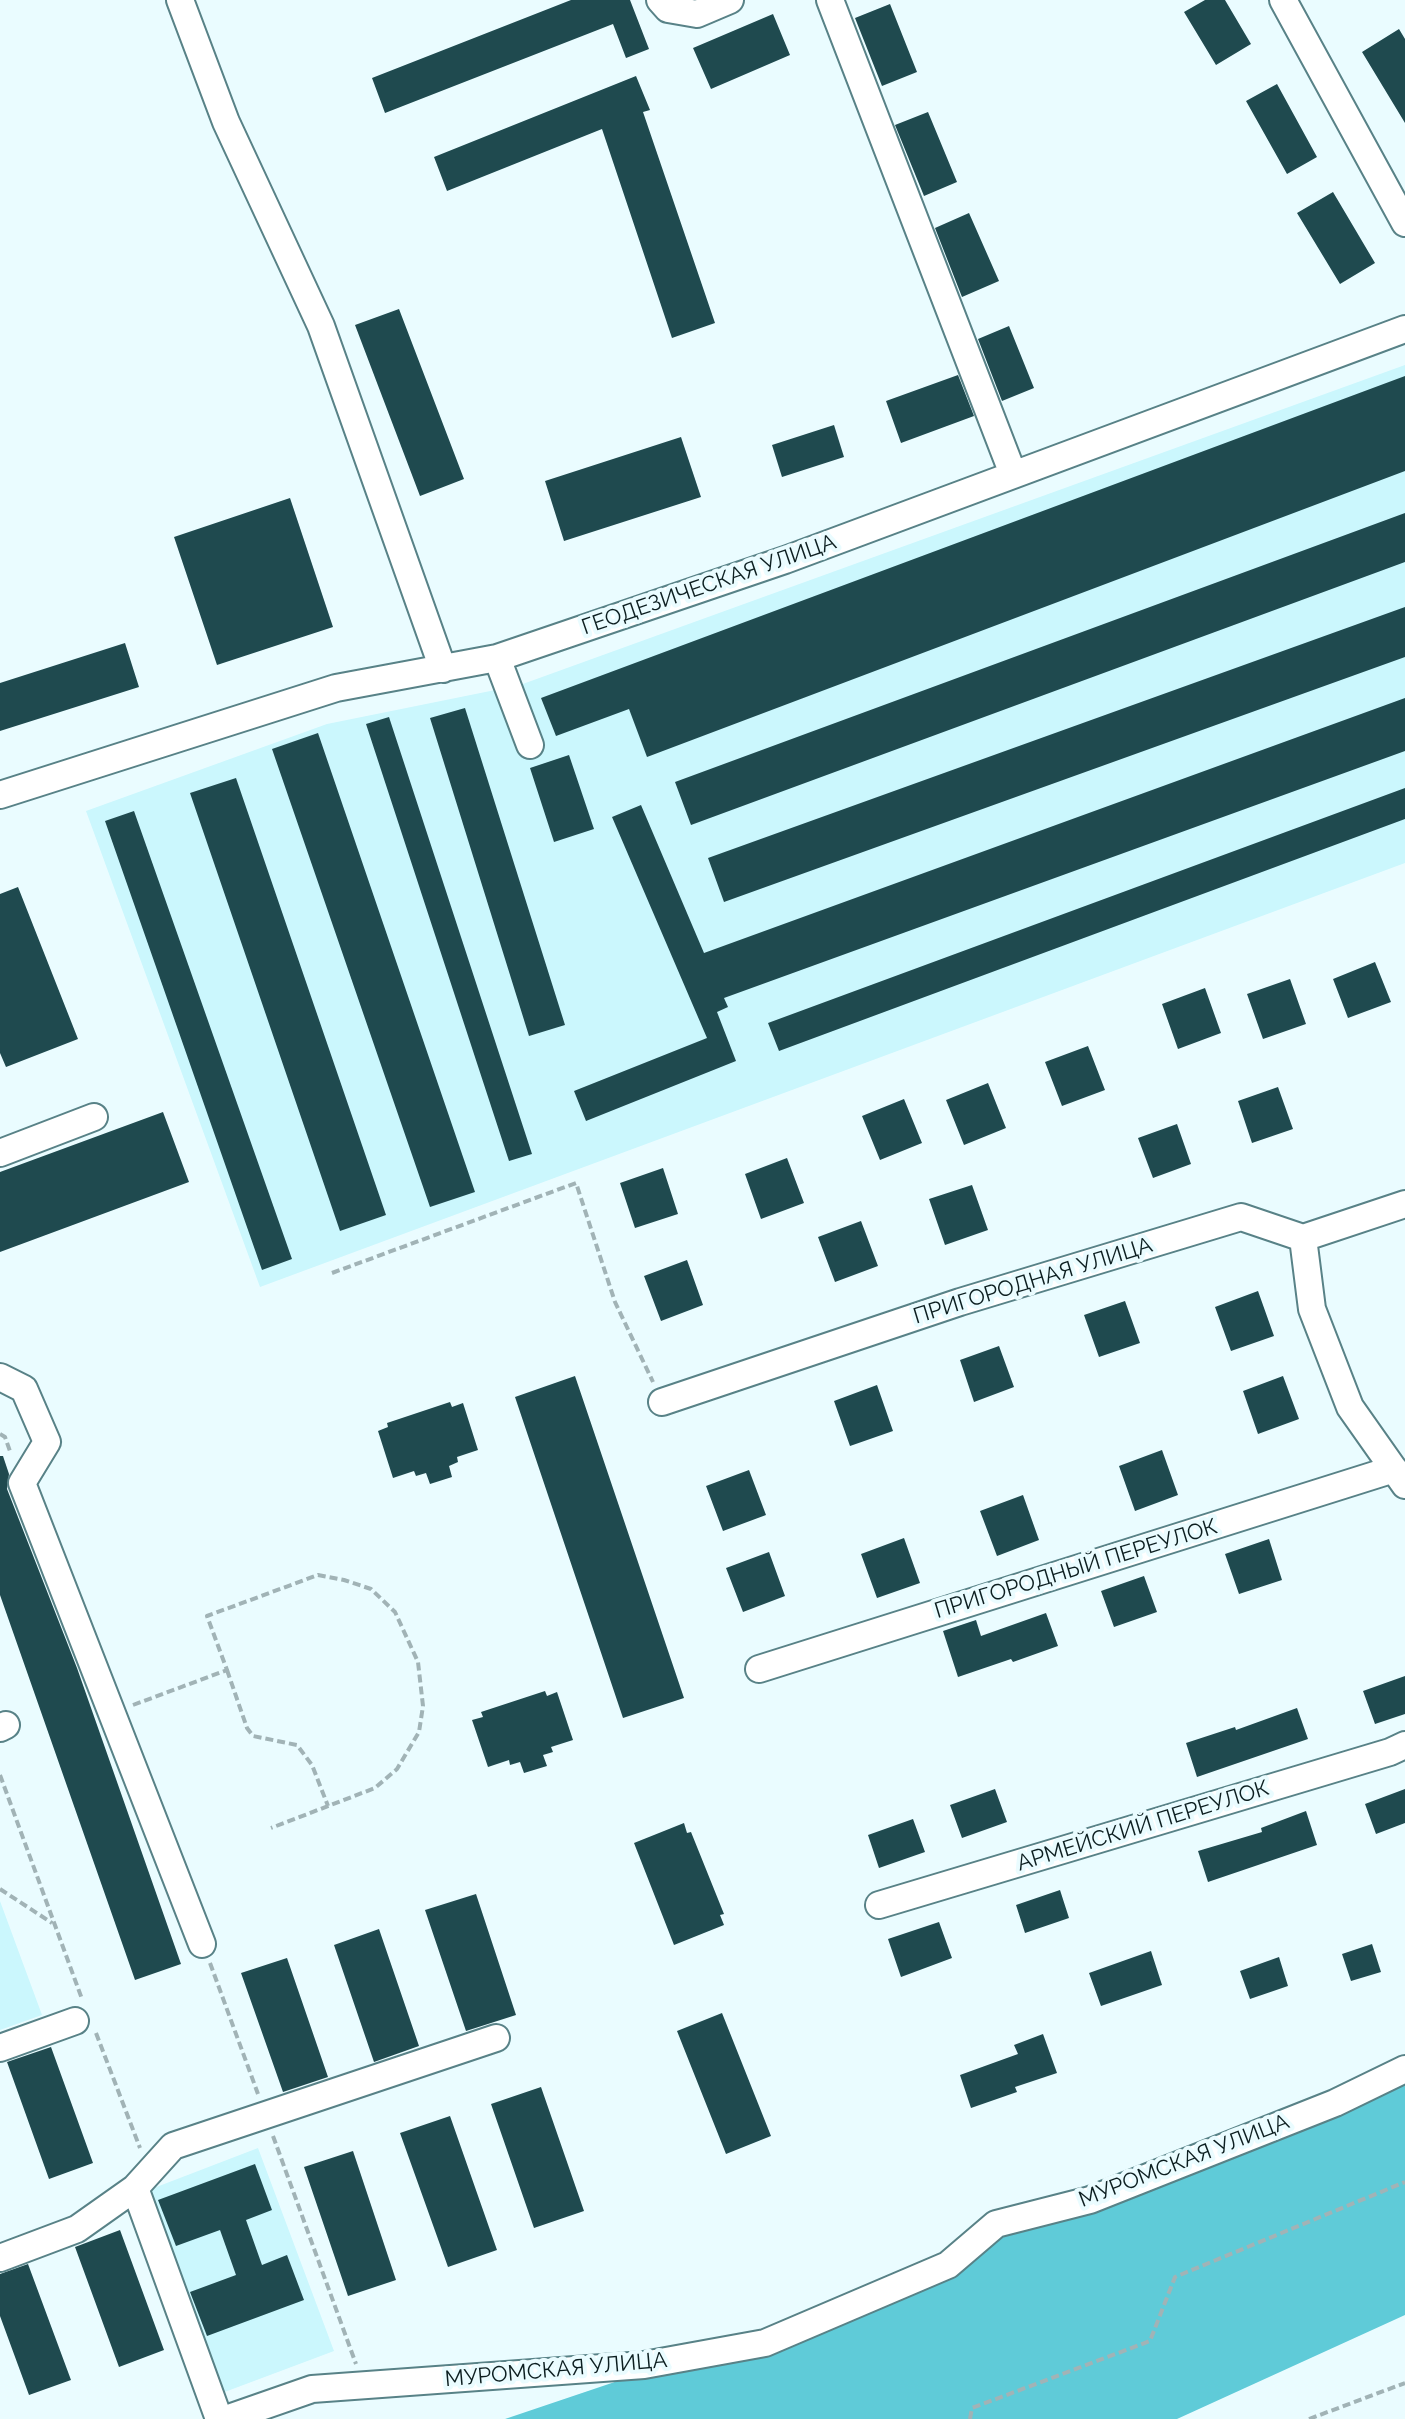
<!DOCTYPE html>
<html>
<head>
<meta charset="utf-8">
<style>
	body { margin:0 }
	canvas { display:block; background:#eafcff }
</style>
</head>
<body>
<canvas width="1405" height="2419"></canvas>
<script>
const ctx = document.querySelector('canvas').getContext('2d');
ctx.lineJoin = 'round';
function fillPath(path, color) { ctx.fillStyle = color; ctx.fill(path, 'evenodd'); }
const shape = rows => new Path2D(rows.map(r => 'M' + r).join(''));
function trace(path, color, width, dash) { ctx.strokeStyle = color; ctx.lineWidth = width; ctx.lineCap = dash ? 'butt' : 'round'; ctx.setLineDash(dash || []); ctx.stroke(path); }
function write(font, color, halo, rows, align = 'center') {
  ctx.font = font + ' Raleway,sans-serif'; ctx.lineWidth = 8; ctx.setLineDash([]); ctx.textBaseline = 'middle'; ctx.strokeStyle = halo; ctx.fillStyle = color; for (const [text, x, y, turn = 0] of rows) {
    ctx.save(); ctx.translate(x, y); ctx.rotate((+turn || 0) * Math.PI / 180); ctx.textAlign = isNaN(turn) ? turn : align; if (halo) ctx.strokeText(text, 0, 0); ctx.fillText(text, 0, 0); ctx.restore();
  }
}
fillPath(shape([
	[1405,365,1405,863,260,1287,86,811,327,724,520,685],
	[0,1901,42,2015,0,2030],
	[258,2148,334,2351,222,2393,146,2191]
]), '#cbf7fd');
fillPath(shape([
	[1405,2078,1405,2315,1177,2419,505,2419,754,2335,1349,2097]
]), '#5fcbd8');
fillPath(shape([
	[571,0,630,0,649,49,626,58,613,24,385,113,372,78],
	[1205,0,1225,0,1251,44,1216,65,1184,12],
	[890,4,917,72,882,86,855,18],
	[773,14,790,55,711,89,693,48],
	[1399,29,1405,39,1405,123,1362,52],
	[636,76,650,110,643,112,715,323,672,338,602,129,447,191,434,157],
	[1277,84,1317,157,1287,174,1246,101],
	[928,112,957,182,924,196,895,125],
	[1333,192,1375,263,1340,284,1297,213],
	[969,213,999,281,962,297,935,228],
	[399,309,464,479,420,496,355,325],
	[1009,326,1034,388,1002,401,978,339],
	[958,375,974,416,901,443,886,401],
	[1405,376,1405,471,647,757,629,709,556,736,541,698],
	[834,425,844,457,782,477,772,445],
	[681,437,701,497,564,541,545,481],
	[290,498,333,627,217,665,174,537],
	[1405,513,1405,562,691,825,675,782],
	[1405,607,1405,657,724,902,708,858],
	[125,643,139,687,0,731,0,683],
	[1405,698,1405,751,724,998,728,1007,717,1012,736,1061,586,1121,574,1091,707,1038,612,817,641,805,704,953],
	[465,708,565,1025,529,1036,430,718],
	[389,717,532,1154,509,1161,366,724],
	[318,733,475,1192,430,1207,272,749],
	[569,755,594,829,554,842,530,768],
	[236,778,386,1215,340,1231,190,793],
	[1405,788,1405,819,779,1051,768,1023],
	[134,811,292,1259,262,1270,105,821],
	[18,887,78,1039,6,1067,0,1053,0,894],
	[1375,962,1391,1002,1348,1018,1333,979],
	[1290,979,1306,1024,1263,1039,1247,994],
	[1205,988,1221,1033,1178,1049,1162,1004],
	[1088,1046,1105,1090,1062,1106,1045,1062],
	[988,1083,1006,1128,964,1145,946,1100],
	[1278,1087,1293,1129,1252,1143,1238,1101],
	[904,1099,922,1143,880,1160,862,1116],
	[163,1112,189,1182,0,1252,0,1172],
	[1177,1124,1191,1164,1153,1178,1138,1138],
	[787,1158,804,1203,761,1219,745,1174],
	[663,1168,678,1214,635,1228,620,1183],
	[972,1185,988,1230,945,1245,929,1199],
	[861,1221,878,1266,835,1282,818,1237],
	[687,1260,703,1305,661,1321,644,1276],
	[1258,1291,1274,1336,1231,1351,1215,1307],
	[1125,1301,1140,1343,1099,1357,1084,1315],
	[999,1346,1014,1387,974,1402,960,1360],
	[575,1376,684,1698,623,1718,515,1397],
	[1283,1376,1299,1419,1258,1434,1243,1391],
	[877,1385,893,1431,850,1446,834,1401],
	[450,1402,452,1407,463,1403,478,1450,457,1457,458,1462,449,1466,452,1477,430,1484,426,1473,416,1476,414,1471,393,1478,378,1431,388,1427,387,1423],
	[1162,1450,1178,1495,1135,1511,1119,1466],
	[0,1456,3,1456,9,1474,7,1489,77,1668,181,1964,135,1980,0,1595],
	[749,1470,766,1515,723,1531,706,1486],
	[1023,1495,1039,1540,997,1556,980,1511],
	[904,1538,920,1583,877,1598,861,1554],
	[1269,1539,1282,1580,1239,1594,1225,1554],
	[769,1552,785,1596,743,1612,726,1568],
	[1144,1576,1157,1612,1114,1627,1101,1591],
	[1046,1613,1058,1646,1013,1662,1011,1659,958,1677,943,1631,976,1620,981,1636],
	[1405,1676,1405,1714,1375,1724,1363,1691],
	[545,1691,547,1696,557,1692,573,1740,551,1747,553,1752,543,1755,547,1766,524,1773,520,1762,510,1765,509,1760,488,1767,472,1720,483,1717,481,1712],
	[1297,1708,1308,1739,1197,1777,1186,1743,1235,1727,1236,1730],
	[995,1789,1007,1822,962,1838,950,1805],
	[1405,1789,1405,1823,1376,1834,1365,1804],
	[1306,1811,1317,1845,1208,1882,1198,1851,1262,1832,1261,1828],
	[913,1819,925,1852,879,1868,868,1835],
	[684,1823,687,1833,691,1832,724,1914,720,1915,724,1925,674,1945,634,1843],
	[1060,1890,1069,1918,1025,1933,1016,1905],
	[476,1894,516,2015,466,2031,425,1910],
	[939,1922,952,1958,901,1977,888,1939],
	[379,1929,419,2046,374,2062,334,1945],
	[1372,1944,1381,1972,1351,1981,1342,1954],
	[1151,1951,1162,1985,1101,2006,1089,1973],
	[1279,1957,1288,1986,1250,1999,1240,1971],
	[287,1958,328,2077,283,2092,241,1973],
	[722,2013,771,2136,726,2154,677,2031],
	[1043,2034,1057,2073,1015,2087,1017,2092,971,2108,960,2075,1018,2054,1014,2045],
	[51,2047,93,2163,49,2179,7,2062],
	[541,2087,584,2211,534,2228,491,2104],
	[450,2116,497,2250,448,2267,400,2133],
	[353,2151,396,2280,348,2296,304,2167],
	[255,2164,272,2210,246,2220,262,2265,287,2255,304,2300,207,2336,190,2292,236,2275,220,2230,176,2246,158,2200],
	[120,2230,164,2350,119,2367,75,2247],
	[28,2264,71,2380,29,2395,0,2316,0,2274]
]), '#1f4a4f');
const minor = shape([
	[180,0,226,122,321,326,443,669],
	[660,0,668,9,697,14,730,0],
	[830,0,1013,474],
	[1283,0,1405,223],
	[497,658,530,745],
	[0,795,336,688,497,658,785,560,1405,329],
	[0,1153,94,1117],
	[1303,1238,1312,1309,1350,1407,1405,1485],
	[0,1377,24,1389,47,1442,22,1483,202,1944],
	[662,1402,960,1302,1241,1217,1303,1238,1405,1204],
	[759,1669,1394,1469],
	[0,1728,6,1725],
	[879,1905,1390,1752,1405,1745],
	[0,2048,75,2021],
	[135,2188,173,2146,496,2038],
	[0,2258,77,2229,135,2188,219,2419],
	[226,2419,312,2389,644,2365,765,2343,948,2265,996,2224,1090,2200,1335,2103,1405,2069]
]);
trace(minor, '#588287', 30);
trace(shape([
	[332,1273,576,1183,615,1302,653,1382],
	[0,1434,5,1437,11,1454],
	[227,1670,247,1728,253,1736,297,1745,312,1765,328,1806],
	[133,1705,227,1670,207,1616,318,1575,344,1580,371,1589,395,1612,418,1662,423,1706,419,1732,397,1769,375,1788,271,1828],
	[0,1775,82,1999],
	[0,1889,52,1923],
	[210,1963,258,2094],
	[96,2033,140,2148],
	[273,2136,356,2364],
	[970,2419,972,2408,1150,2341,1175,2277,1405,2182],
	[1309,2419,1405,2383]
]), '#a1b3b6', 4, [8, 4]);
trace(minor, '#fff', 26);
write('22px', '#0c1e20', '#eafcff', [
	["ГЕОДЕЗИЧЕСКАЯ УЛИЦА",709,585,-19],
	["ПРИГОРОДНАЯ УЛИЦА",1033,1281,-17],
	["ПРИГОРОДНЫЙ ПЕРЕУЛОК",1076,1569,-17],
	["АРМЕЙСКИЙ ПЕРЕУЛОК",1143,1826,-17],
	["МУРОМСКАЯ УЛИЦА",1184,2161,-21],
	["МУРОМСКАЯ УЛИЦА",556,2370,-5]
]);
</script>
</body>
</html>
